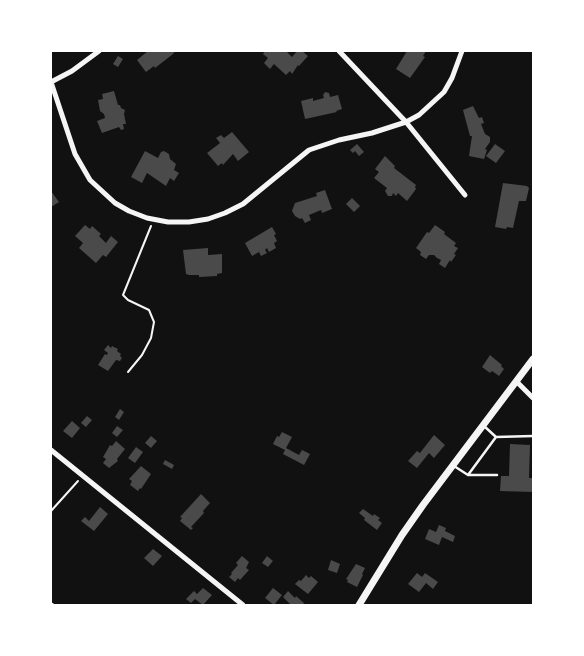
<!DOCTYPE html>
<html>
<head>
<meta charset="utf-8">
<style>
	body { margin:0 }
	#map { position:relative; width:584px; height:656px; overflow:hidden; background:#111; font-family:"Asap Condensed",sans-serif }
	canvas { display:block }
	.frame { position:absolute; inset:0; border:52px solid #fff; pointer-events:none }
</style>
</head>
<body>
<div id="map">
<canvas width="584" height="656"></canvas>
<div class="frame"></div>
</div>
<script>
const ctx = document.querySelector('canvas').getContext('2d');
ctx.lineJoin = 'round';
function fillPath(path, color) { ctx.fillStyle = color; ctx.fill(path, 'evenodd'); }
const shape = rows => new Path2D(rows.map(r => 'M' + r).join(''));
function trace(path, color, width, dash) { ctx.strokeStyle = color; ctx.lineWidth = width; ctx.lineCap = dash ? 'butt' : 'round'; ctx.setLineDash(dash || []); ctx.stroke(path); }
fillPath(shape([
	[148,51,175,51,173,54,155,68,154,66,146,72,137,60],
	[265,51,288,51,287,52,292,57,297,51,302,51,308,56,299,66,298,65,292,74,290,71,286,75,274,64,270,69,264,63,268,58,263,54],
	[407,51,426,51,423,56,425,57,410,78,396,69],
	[118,56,123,59,118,67,113,64],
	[114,91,118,105,120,105,121,108,125,110,124,114,126,124,123,124,124,129,121,130,119,127,102,133,97,121,105,118,104,114,100,111,98,100,103,99,102,94],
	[325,92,329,93,330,97,338,95,342,109,336,111,337,112,305,119,301,101,313,98,313,101,324,98,323,95],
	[473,106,479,118,482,117,484,123,481,124,485,134,490,137,490,142,485,149,487,150,484,159,469,156,472,136,470,136,463,110],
	[232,132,249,152,238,161,233,154,223,165,222,163,218,166,207,153,220,143,216,138,221,135,224,138],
	[357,144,364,152,359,156,355,151,353,153,350,150],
	[495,144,505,151,496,163,486,156],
	[145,151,158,158,161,152,164,151,169,154,170,159,176,164,174,170,179,173,174,181,170,178,166,186,147,173,142,183,131,177],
	[385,156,395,166,394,168,416,185,415,187,416,189,407,201,398,193,396,196,393,193,392,196,388,196,385,191,387,188,374,178,379,172,375,169],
	[503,183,527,186,529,188,526,201,519,201,513,228,507,227,506,229,495,227],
	[325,190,332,209,322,213,321,210,309,215,311,220,305,223,302,218,300,219,295,216,292,211,295,203,317,196,316,193],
	[51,191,59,202,51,207],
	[352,198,360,206,354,212,346,204],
	[85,225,90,229,92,226,101,234,99,236,106,243,111,236,118,242,106,257,103,255,96,263,79,248,83,243,75,236],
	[435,225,445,232,444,234,456,243,454,246,458,248,454,254,456,255,451,262,450,260,445,268,439,264,441,260,437,258,434,255,429,255,426,259,420,255,421,252,416,248,427,232,429,233],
	[272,227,276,234,274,235,277,241,274,243,276,248,269,252,267,248,265,250,267,253,261,256,259,252,252,256,245,243],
	[208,248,208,255,222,254,222,273,217,274,217,276,199,277,199,275,189,275,186,274,183,250],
	[108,345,111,348,112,346,118,349,117,351,121,354,120,356,122,358,120,361,116,360,108,371,98,365,105,354,107,355,108,353,104,350],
	[490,355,502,365,501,366,504,369,499,376,492,371,490,373,482,367],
	[120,409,124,412,119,420,115,417],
	[87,416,92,420,86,427,81,423],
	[72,421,80,428,72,438,63,431],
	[117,426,123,430,117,437,112,433],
	[282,432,292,437,286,448,299,455,302,450,310,454,304,465,283,454,285,450,273,444,277,436,279,437],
	[434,435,445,445,434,458,429,453,417,468,408,461,417,451,420,453],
	[151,436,157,441,151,448,145,443],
	[116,441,125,449,117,459,118,461,109,468,103,463,106,459,103,457,110,445,112,446],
	[510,444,530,445,529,478,533,478,533,492,500,491,501,476,509,476],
	[136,447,143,452,135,463,128,458],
	[165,460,174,465,172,469,163,464],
	[141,466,151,474,141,489,140,488,138,491,130,485,132,481,129,479],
	[201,494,210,503,203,511,204,513,191,527,193,528,191,530,180,521,182,518,180,517],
	[100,507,108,514,94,531,81,521,85,517,89,521],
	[363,509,373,516,374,514,380,518,378,520,382,523,377,530,364,520,365,518,359,513],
	[439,525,446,528,445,531,455,536,453,542,442,537,439,545,425,539,429,529,436,532],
	[153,549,162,556,153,566,144,558],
	[242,556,249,562,246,568,249,570,240,580,238,578,235,582,229,577,232,574,231,573,238,565,236,563],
	[267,556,273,561,268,567,262,563],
	[331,560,340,564,337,573,328,570],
	[356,564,365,568,362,574,363,575,357,587,347,582,348,580,346,579],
	[417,573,422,577,425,573,438,582,433,589,426,583,419,592,408,584],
	[306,575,309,578,311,576,318,582,308,594,295,584,299,580,301,581],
	[203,588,212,595,203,605,195,599,191,603,186,599,194,591,197,594],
	[273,588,282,595,274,605,265,598],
	[288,591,295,598,296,596,304,603,303,605,289,605,290,604,283,597]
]), '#4a4a4a');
trace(shape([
	[128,372,142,355,151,338,154,322,149,310,128,300,123,295,151,226],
	[51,511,78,481],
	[51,603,54,605]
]), '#f5f5f5', 2);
trace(shape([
	[484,426,496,437,533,436],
	[454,466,468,475,496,437],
	[468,475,497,475]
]), '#f5f5f5', 2.5);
trace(shape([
	[339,51,406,122,465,195],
	[51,82,75,154,90,180,115,203,129,211,147,218,168,222,189,222,208,219,225,213,243,204,309,150,339,140,372,133,406,122,419,115,444,92,452,78,462,51],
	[51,82,72,71,99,51],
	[516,381,533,398],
	[51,450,243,605]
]), '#f5f5f5', 5);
trace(shape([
	[359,605,402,535,423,505,533,359]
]), '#f5f5f5', 7);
</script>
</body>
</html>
